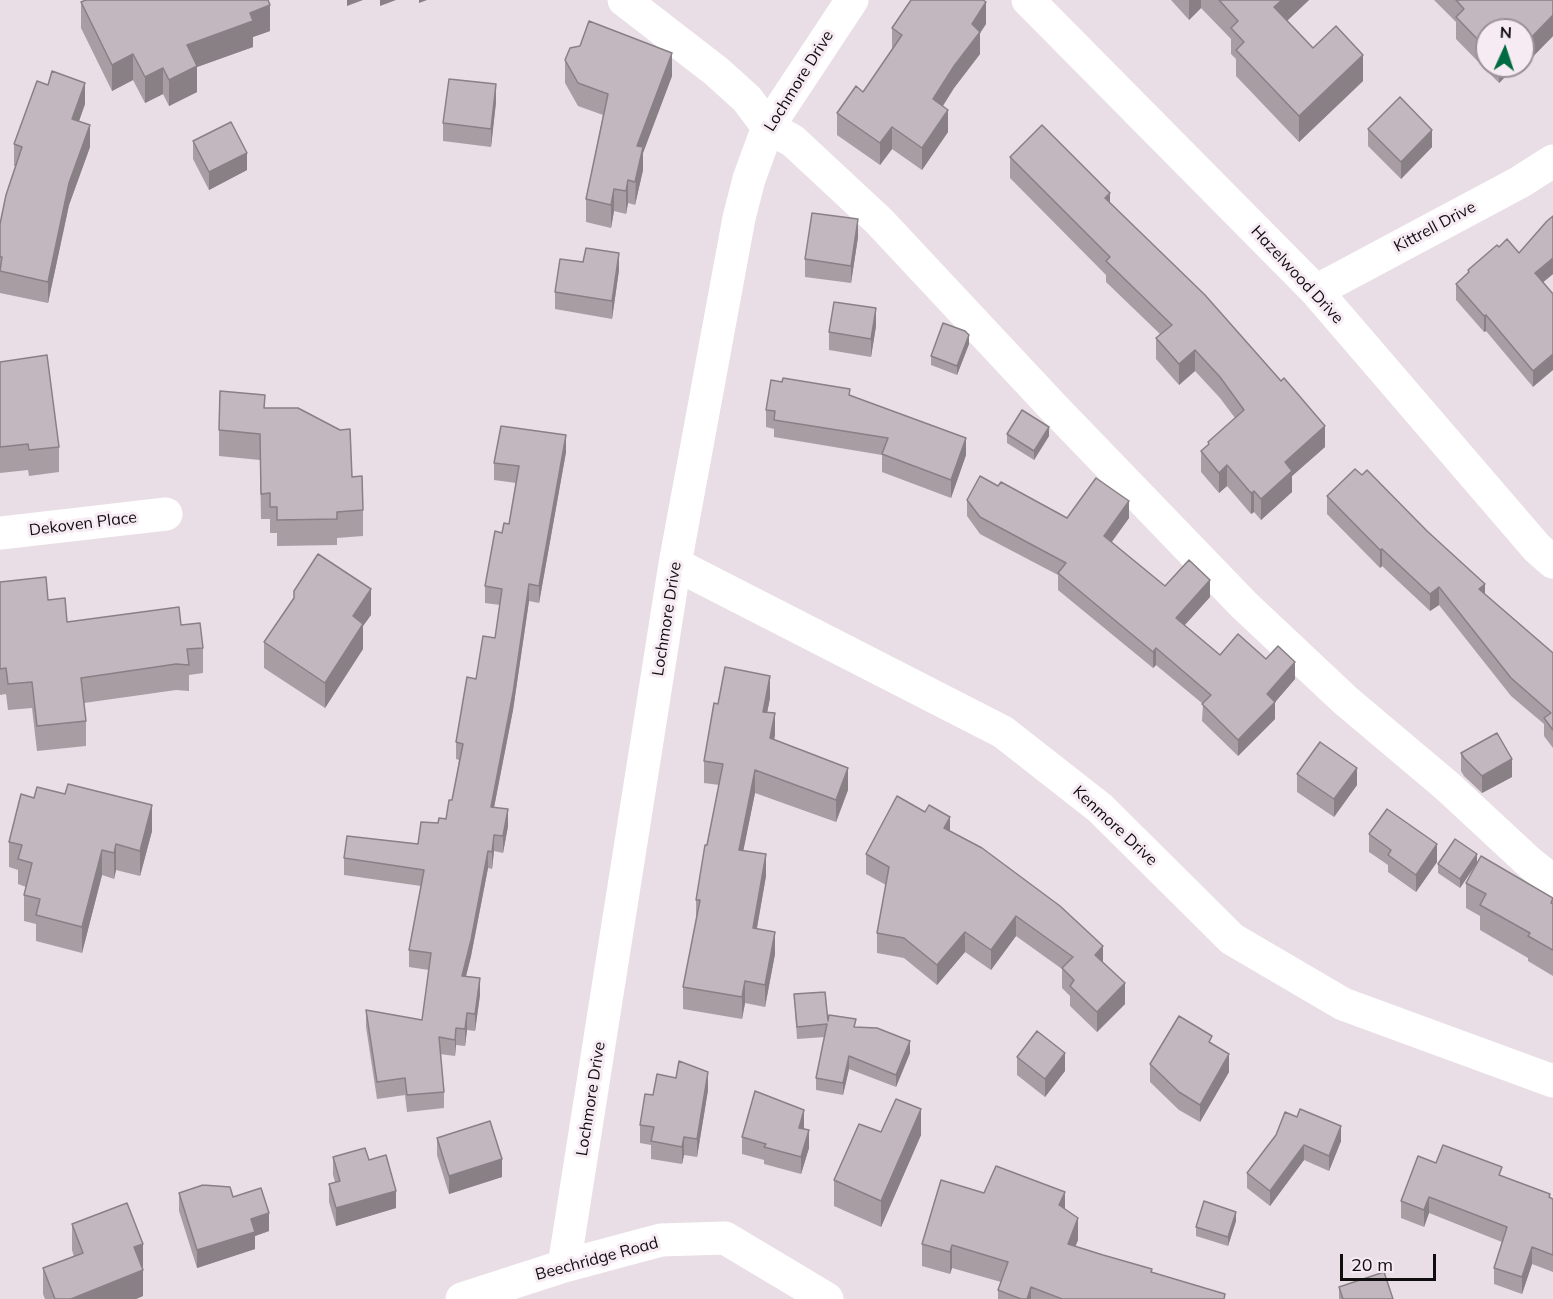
<!DOCTYPE html>
<html>
<head>
<meta charset="utf-8">
<style>
	body { margin:0 }
	#map { position:relative; width:1553px; height:1299px; overflow:hidden; background:#e9dee5; font-family:Mulish,sans-serif }
	canvas { display:block }
	.north { position:absolute; left:1475px; top:18px; width:60px; height:60px; box-sizing:border-box; background:#f6ebf2; border:2px solid #9a9297; border-radius:50%; rotate:3deg; font-size:16px; font-weight:700; line-height:24px; text-align:center; color:#100d0f }
	.north::after { content:''; display:block; margin:auto; width:21px; height:27px; background:#006b41; clip-path:polygon(50% 0,100% 100%,50% 72%,0 100%) }
	.scale { position:absolute; left:1340px; top:1254px; width:96px; height:27px; box-sizing:border-box; border:3px solid #100d0f; border-top:0; padding-left:8px; font-size:18px; line-height:21px; white-space:nowrap; color:#100d0f; -webkit-text-stroke:4px #f6ebf2; paint-order:stroke }
</style>
</head>
<body>
<div id="map">
<canvas width="1553" height="1299"></canvas>
<div class="north">N</div>
<div class="scale">20 m</div>
</div>
<script>
const ctx = document.querySelector('canvas').getContext('2d');
ctx.lineJoin = 'round';
const shape = rows => new Path2D(rows.map(r => 'M' + r).join(''));
function trace(path, color, width, dash) { ctx.strokeStyle = color; ctx.lineWidth = width; ctx.lineCap = dash ? 'butt' : 'round'; ctx.setLineDash(dash || []); ctx.stroke(path); }
function fillPath(path, color) { ctx.fillStyle = color; ctx.fill(path, 'evenodd'); }
function write(font, color, halo, rows, align = 'center') {
  ctx.font = font + ' Mulish,sans-serif'; ctx.lineWidth = 6; ctx.setLineDash([]); ctx.textBaseline = 'middle'; ctx.strokeStyle = halo; ctx.fillStyle = color; for (const [text, x, y, turn = 0] of rows) {
    ctx.save(); ctx.translate(x, y); ctx.rotate((+turn || 0) * Math.PI / 180); ctx.textAlign = isNaN(turn) ? turn : align; if (halo) ctx.strokeText(text, 0, 0); ctx.fillText(text, 0, 0); ctx.restore();
  }
}
trace(shape([
	[624,0,716,71,747,99,768,127,793,141,879,221,1053,407,1244,605,1345,700,1447,786,1530,863,1553,881],
	[1028,0,1316,291,1537,548,1553,562],
	[1316,291,1520,182,1553,161],
	[0,533,166,514],
	[675,564,1003,732,1100,808,1232,939,1343,1004,1553,1081],
	[564,1266,675,564,739,218,749,179,768,127,852,0],
	[462,1299,564,1266,661,1240,725,1238,827,1299]
]), '#fff', 33);
fillPath(shape([
	[1171,0,1309,0,1287,21,1313,48,1363,81,1299,142,1236,76,1236,59,1231,54,1231,39,1201,8,1189,20],
	[1434,0,1553,0,1553,36,1514,76,1510,72,1499,83,1456,39,1456,22],
	[1487,30,1523,30,1523,66,1487,66],
	[81,2,270,31,253,37,253,47,197,67,197,92,169,106,163,94,145,103,133,80,112,91,81,28],
	[986,24,980,33,980,54,954,88,943,106,948,132,922,170,892,149,880,165,837,135,837,113,863,92,892,49,892,28],
	[565,60,672,76,643,153,643,170,635,205,628,203,626,214,614,211,611,228,586,222,586,199,603,115,578,106,565,83],
	[496,102,491,147,443,141,443,123],
	[85,104,79,121,90,147,69,205,48,303,0,293,0,224,16,166,14,166,14,144],
	[1368,129,1432,147,1401,179,1368,146],
	[193,141,247,170,209,190,193,159],
	[1010,157,1110,203,1325,447,1292,476,1292,492,1261,520,1254,512,1251,514,1227,486,1219,493,1201,472,1201,451,1208,445,1208,442,1235,418,1220,398,1195,371,1179,385,1156,359,1156,338,1160,334,1106,282,1106,275,1010,178],
	[858,237,851,283,805,277,805,259],
	[1499,247,1519,253,1553,274,1543,282,1533,387,1486,331,1484,332,1456,300,1456,284,1468,274,1468,270],
	[619,270,612,319,555,309,555,292],
	[876,326,871,357,829,350,829,332],
	[969,344,957,375,931,365,931,356],
	[0,362,59,447,59,472,29,476,28,470,0,473],
	[850,395,966,455,951,498,882,472,882,455,774,437,774,429,766,427,766,410],
	[265,408,352,477,363,510,363,536,337,538,337,545,277,546,277,533,270,533,270,519,261,519,260,460,219,456,219,430],
	[1007,434,1049,436,1034,460,1007,443],
	[566,452,539,603,529,601,513,710,494,807,508,826,503,853,494,851,492,869,488,868,471,956,466,976,480,995,475,1031,467,1030,465,1046,456,1045,455,1056,440,1054,444,1092,444,1108,407,1112,405,1095,377,1099,366,1027,366,1010,422,1020,429,970,409,967,409,950,421,886,344,875,344,858,418,844,438,823,446,819,452,800,459,760,456,759,456,742,476,679,495,638,500,605,485,603,485,586,502,533,509,524,516,483,494,480,494,463],
	[998,486,1067,518,1129,518,1112,542,1165,586,1210,597,1184,625,1220,655,1266,659,1295,679,1275,702,1275,719,1238,756,1202,721,1203,704,1156,665,1153,668,1058,590,1058,575,980,534,967,516,967,500],
	[1327,496,1485,594,1553,653,1553,748,1544,736,1544,724,1511,696,1439,605,1430,611,1382,566,1380,568,1327,514],
	[0,582,48,600,67,622,181,625,203,648,203,673,189,675,189,691,176,690,84,703,86,721,86,746,37,751,32,708,8,710,6,694,0,695],
	[371,615,363,626,363,649,325,708,264,668,264,642],
	[770,698,767,712,775,735,774,739,848,790,836,822,755,793,743,851,766,876,757,928,775,954,765,1007,745,1003,742,1019,683,1009,683,987,696,922,696,900,719,785,704,783,704,761,718,704],
	[1461,753,1512,777,1482,793,1464,776,1461,771],
	[1297,774,1357,785,1334,817,1297,792],
	[152,831,140,876,116,870,114,879,102,875,82,953,36,941,36,924,24,921,24,895,26,887,18,884,18,870,9,867,9,842],
	[950,831,1103,963,1125,1004,1097,1032,1070,1006,1070,996,1062,988,1062,969,1016,936,991,970,965,952,937,985,904,958,877,953,877,933,886,885,866,874,866,854],
	[1369,834,1437,862,1416,892,1388,872,1388,865,1369,852],
	[1477,863,1460,888,1438,873,1438,864],
	[1466,883,1553,898,1553,976,1528,961,1528,958,1480,930,1480,916,1466,908],
	[794,994,828,1021,856,1027,910,1053,896,1087,849,1069,843,1095,816,1090,816,1078,825,1037,797,1039],
	[1212,1044,1229,1072,1200,1122,1179,1110,1150,1082,1150,1064],
	[1017,1057,1065,1071,1045,1097,1017,1075],
	[708,1090,697,1157,684,1155,682,1164,651,1159,651,1145,640,1143,640,1125,653,1095],
	[804,1128,809,1148,801,1174,764,1164,764,1160,742,1154,742,1137],
	[881,1132,921,1135,881,1227,834,1206,834,1180],
	[1276,1135,1341,1141,1329,1171,1304,1160,1270,1206,1247,1188,1247,1173],
	[437,1138,502,1177,449,1194,437,1155],
	[333,1157,369,1160,396,1208,336,1226,329,1202,329,1184,335,1182,333,1175],
	[1436,1163,1502,1176,1553,1199,1553,1272,1532,1264,1522,1294,1494,1284,1494,1268,1502,1242,1429,1213,1424,1227,1401,1218,1401,1201],
	[179,1193,233,1197,269,1231,255,1236,255,1249,197,1268,179,1211],
	[984,1193,1065,1209,1078,1240,1075,1246,1225,1299,998,1299,998,1290,1001,1282,952,1268,950,1274,922,1266,922,1244],
	[1236,1221,1228,1246,1196,1236,1196,1227],
	[72,1224,143,1244,143,1296,136,1299,45,1299,43,1294,43,1268,74,1257,72,1250],
	[1339,1287,1393,1299,1339,1299]
]), '#a79da3');
fillPath(shape([
	[347,0,363,0,347,6],
	[380,0,396,0,380,6],
	[419,0,427,0,419,3],
	[1189,0,1201,0,1201,8,1189,20],
	[1282,0,1309,0,1274,33,1274,7],
	[986,2,986,24,980,33,980,54,954,88,933,121,933,99,972,24],
	[270,5,270,31,253,37,253,47,197,67,197,92,169,106,169,80,187,45,250,13],
	[1553,15,1553,36,1514,76,1514,66,1523,66,1523,46],
	[672,53,672,76,643,153,643,170,635,205,637,146],
	[133,54,133,80,112,91,112,65],
	[1363,55,1363,81,1299,142,1299,116],
	[1499,66,1510,66,1510,72,1499,83],
	[163,68,163,94,145,103,145,77],
	[85,83,85,104,72,141,72,119],
	[496,84,496,102,491,147,491,129],
	[948,110,948,132,922,170,922,148],
	[90,125,90,147,69,205,48,303,48,282,69,183],
	[892,127,892,149,880,165,880,143],
	[1432,130,1432,147,1401,179,1401,162],
	[247,153,247,170,209,190,209,172],
	[628,180,628,203,626,214,626,191],
	[614,189,614,211,611,228,611,205],
	[1110,193,1110,213,1105,198],
	[858,219,858,237,851,283,851,266],
	[619,253,619,270,612,319,612,301],
	[1553,258,1553,274,1535,289,1535,273],
	[876,308,876,326,871,357,871,339],
	[1486,315,1486,331,1484,332,1484,316],
	[969,335,969,344,957,375,957,366],
	[1195,350,1195,371,1179,385,1179,364],
	[1553,354,1553,370,1533,387,1533,371],
	[1325,426,1325,447,1292,476,1292,492,1261,520,1261,499,1285,462],
	[1049,427,1049,436,1034,460,1034,451],
	[566,435,566,452,539,603,539,586],
	[966,438,966,455,951,498,951,480],
	[1227,465,1227,486,1219,493,1219,473],
	[1254,491,1254,512,1251,514,1251,493],
	[1129,501,1129,518,1104,552,1104,536],
	[1382,549,1382,566,1380,568,1380,550],
	[1210,580,1210,597,1176,635,1176,618],
	[529,584,529,601,513,710,491,823,491,807],
	[1485,584,1485,601,1479,589],
	[1439,587,1439,605,1430,611,1430,594],
	[371,589,371,615,363,626,363,649,325,708,325,683,353,616],
	[1156,648,1156,665,1153,668,1153,652],
	[1295,662,1295,679,1271,707,1275,702,1275,719,1238,756,1238,740,1267,694],
	[770,676,770,698,763,734,763,712],
	[775,713,775,735,770,760,770,738],
	[1512,759,1512,777,1482,793,1482,776],
	[848,768,848,790,836,822,836,800],
	[1357,768,1357,785,1334,817,1334,799],
	[755,770,755,793,739,872,739,850],
	[152,805,152,831,140,876,140,851],
	[508,809,508,826,503,853,503,836],
	[950,817,950,837,944,828],
	[494,835,494,851,492,869,492,852],
	[116,844,116,870,114,879,114,853],
	[1437,844,1437,862,1416,892,1416,875],
	[102,850,102,875,82,953,82,927],
	[488,851,488,868,471,956,462,992,462,976],
	[766,854,766,876,753,950,753,928],
	[1477,854,1477,863,1460,888,1460,879],
	[1016,916,1016,936,991,970,991,950],
	[775,932,775,954,765,1007,765,985],
	[965,932,965,952,937,985,937,965],
	[1103,946,1103,966,1095,955],
	[480,978,480,995,475,1031,475,1014],
	[745,981,745,1003,742,1019,742,997],
	[1125,983,1125,1004,1097,1032,1097,1012],
	[467,1013,467,1030,465,1046,465,1029],
	[456,1028,456,1045,455,1056,455,1040],
	[910,1041,910,1053,896,1087,896,1075],
	[1065,1053,1065,1071,1045,1097,1045,1079],
	[1229,1054,1229,1072,1200,1122,1200,1105],
	[849,1056,849,1069,843,1095,843,1083],
	[708,1072,708,1090,697,1157,697,1139],
	[921,1109,921,1135,881,1227,881,1201],
	[804,1110,804,1128,799,1145,799,1128],
	[1341,1126,1341,1141,1329,1171,1329,1156],
	[809,1130,809,1148,801,1174,801,1157],
	[684,1137,684,1155,682,1164,682,1147],
	[1304,1145,1304,1160,1270,1206,1270,1191],
	[502,1159,502,1177,449,1194,449,1176],
	[396,1191,396,1208,336,1226,336,1208],
	[1065,1192,1065,1215,1059,1205],
	[1429,1197,1429,1213,1424,1227,1424,1210],
	[1236,1212,1236,1221,1228,1246,1228,1237],
	[269,1213,269,1231,255,1236,255,1249,197,1268,197,1250,251,1219],
	[1078,1218,1078,1240,1068,1266,1068,1244],
	[143,1244,143,1270,134,1247],
	[952,1245,952,1268,950,1274,950,1252],
	[1532,1247,1532,1264,1522,1294,1522,1277],
	[143,1270,143,1296,136,1299,71,1299],
	[1031,1287,1031,1299,1027,1299]
]), '#888085');
const building = shape([
	[86,0,268,0,270,5,250,13,253,21,187,45,197,66,169,80,163,68,145,77,133,54,112,65,81,2,86,0],
	[911,0,983,0,986,2,972,24,980,32,954,66,933,99,948,110,922,148,892,127,880,143,837,113,856,86,863,92,902,35,892,28,911,0],
	[1219,0,1282,0,1274,7,1313,48,1336,26,1363,55,1299,116,1236,50,1244,42,1231,28,1238,21,1219,0],
	[1456,0,1553,0,1553,15,1523,46,1523,30,1487,30,1487,49,1456,17,1464,9,1456,0],
	[589,21,672,53,637,146,643,147,635,182,628,180,626,191,614,189,611,205,586,199,608,94,578,83,565,60,570,48,580,46,589,21],
	[52,71,85,83,72,119,90,125,69,183,48,282,0,271,2,257,0,257,0,224,6,195,22,147,14,144,37,81,48,85,52,71],
	[449,79,496,84,491,129,443,123,449,79],
	[1400,97,1432,130,1401,162,1368,129,1400,97],
	[231,122,247,153,209,172,193,141,231,122],
	[1042,125,1110,193,1105,198,1205,295,1281,381,1284,378,1325,426,1285,462,1292,471,1261,499,1254,491,1251,493,1227,465,1219,473,1201,451,1209,444,1208,442,1244,410,1220,377,1195,350,1179,364,1156,338,1172,325,1106,261,1110,257,1010,157,1042,125],
	[812,213,858,219,851,266,805,259,812,213],
	[1553,216,1553,258,1535,273,1553,294,1553,354,1533,371,1486,315,1484,316,1456,284,1469,272,1468,270,1497,245,1499,247,1507,239,1519,253,1547,221,1553,216],
	[586,248,619,253,612,301,555,292,560,259,583,262,586,248],
	[834,302,876,308,871,339,829,332,834,302],
	[943,323,965,331,969,335,957,366,931,356,943,323],
	[47,355,59,447,29,450,28,444,0,447,0,362,47,355],
	[783,378,850,389,849,395,966,438,951,480,882,454,888,438,774,420,775,411,766,410,771,380,782,382,783,378],
	[220,391,265,395,264,408,298,408,340,430,350,429,352,477,362,476,363,510,337,512,337,519,277,520,277,507,270,507,270,493,261,494,260,434,219,430,220,391],
	[1022,410,1049,427,1034,451,1007,434,1022,410],
	[501,426,566,435,539,586,529,584,513,693,491,807,508,809,503,836,494,835,492,852,488,851,471,940,462,976,480,978,475,1014,467,1013,465,1029,456,1028,455,1040,439,1037,444,1092,407,1095,405,1078,377,1082,366,1010,422,1020,431,953,409,950,424,870,344,858,347,836,418,844,421,822,438,823,439,818,446,819,449,800,452,800,463,744,456,742,467,677,476,679,483,636,495,638,502,589,485,586,495,531,502,533,504,523,509,524,519,466,494,463,501,426],
	[1355,469,1362,475,1367,470,1427,531,1485,584,1479,589,1553,653,1553,730,1544,718,1551,713,1511,678,1439,587,1430,594,1382,549,1380,550,1327,496,1355,469],
	[980,476,998,486,1001,482,1067,518,1096,478,1129,501,1104,536,1165,586,1189,560,1210,580,1176,618,1220,655,1238,634,1266,659,1278,646,1295,662,1267,694,1275,702,1238,740,1202,704,1211,695,1156,648,1153,652,1058,573,1066,563,980,517,967,500,980,476],
	[318,554,371,589,353,616,363,624,325,683,264,642,294,598,294,591,318,554],
	[46,577,48,600,65,598,67,622,179,607,181,625,200,623,203,648,187,649,189,665,176,664,81,678,86,721,37,726,32,682,8,684,6,668,0,669,0,582,46,577],
	[725,667,770,676,763,712,775,713,770,738,848,768,836,800,755,770,739,850,766,854,753,928,775,932,765,985,745,981,742,997,683,987,700,900,696,900,705,845,707,845,723,764,704,761,714,703,718,704,725,667],
	[1497,733,1512,759,1482,776,1464,758,1461,753,1497,733],
	[1320,742,1357,768,1334,799,1297,774,1320,742],
	[68,784,152,805,140,851,116,844,114,853,102,850,82,927,36,915,40,899,24,895,32,863,18,859,22,845,9,842,21,794,34,798,37,787,65,794,68,784],
	[897,796,925,812,929,805,950,817,944,828,982,848,1060,906,1103,946,1095,955,1125,983,1097,1012,1070,986,1074,980,1062,968,1073,957,1016,916,991,950,965,932,937,965,904,938,877,933,889,867,866,854,897,796],
	[1387,809,1437,844,1416,875,1388,855,1391,850,1369,834,1387,809],
	[1455,839,1477,854,1460,879,1438,864,1455,839],
	[1481,856,1553,898,1551,903,1553,904,1553,950,1528,936,1530,933,1480,905,1486,894,1466,883,1481,856],
	[825,992,828,1021,829,1015,856,1019,854,1027,877,1028,910,1041,896,1075,849,1056,843,1083,816,1078,827,1024,797,1027,794,994,825,992],
	[1179,1016,1212,1036,1209,1042,1229,1054,1200,1105,1179,1092,1150,1064,1179,1016],
	[1037,1031,1065,1053,1045,1079,1017,1057,1037,1031],
	[679,1061,708,1072,697,1139,684,1137,682,1147,651,1141,654,1127,640,1125,645,1094,653,1095,657,1074,676,1078,679,1061],
	[755,1091,804,1110,799,1128,809,1130,801,1157,764,1147,766,1144,742,1137,755,1091],
	[896,1099,921,1109,881,1201,834,1180,859,1124,881,1132,896,1099],
	[1300,1109,1341,1126,1329,1156,1304,1145,1270,1191,1247,1173,1276,1135,1285,1112,1297,1117,1300,1109],
	[490,1121,502,1159,449,1176,437,1138,490,1121],
	[1443,1145,1502,1167,1499,1175,1550,1194,1549,1197,1553,1199,1553,1255,1532,1247,1522,1277,1494,1268,1507,1227,1429,1197,1424,1210,1401,1201,1418,1156,1436,1163,1443,1145],
	[365,1148,369,1160,386,1155,396,1191,336,1208,329,1184,340,1181,333,1157,365,1148],
	[996,1166,1065,1192,1059,1205,1078,1218,1068,1244,1103,1255,1152,1269,1151,1272,1225,1294,1224,1299,1062,1299,1031,1287,1027,1299,1021,1299,998,1290,1008,1262,952,1245,950,1252,922,1244,941,1180,984,1193,996,1166],
	[203,1185,230,1187,233,1197,261,1188,269,1213,251,1219,255,1232,197,1250,179,1193,203,1185],
	[1204,1201,1236,1212,1228,1237,1196,1227,1204,1201],
	[127,1203,143,1244,134,1247,143,1270,71,1299,55,1299,43,1268,83,1253,72,1224,127,1203],
	[1384,1272,1393,1299,1343,1299,1339,1287,1384,1272]
]);
fillPath(building, '#c2b7be');
trace(building, '#888085', 1.5);
write('16px', '#100d0f', '#f6ebf2', [
	["Lochmore Drive",799,81,-58],
	["Kittrell Drive",1435,227,-28],
	["Hazelwood Drive",1297,275,47],
	["Dekoven Place",83,524,-7],
	["Lochmore Drive",667,619,-81],
	["Kenmore Drive",1115,826,43],
	["Lochmore Drive",591,1099,-81],
	["Beechridge Road",597,1259,-15]
]);
</script>
</body>
</html>
